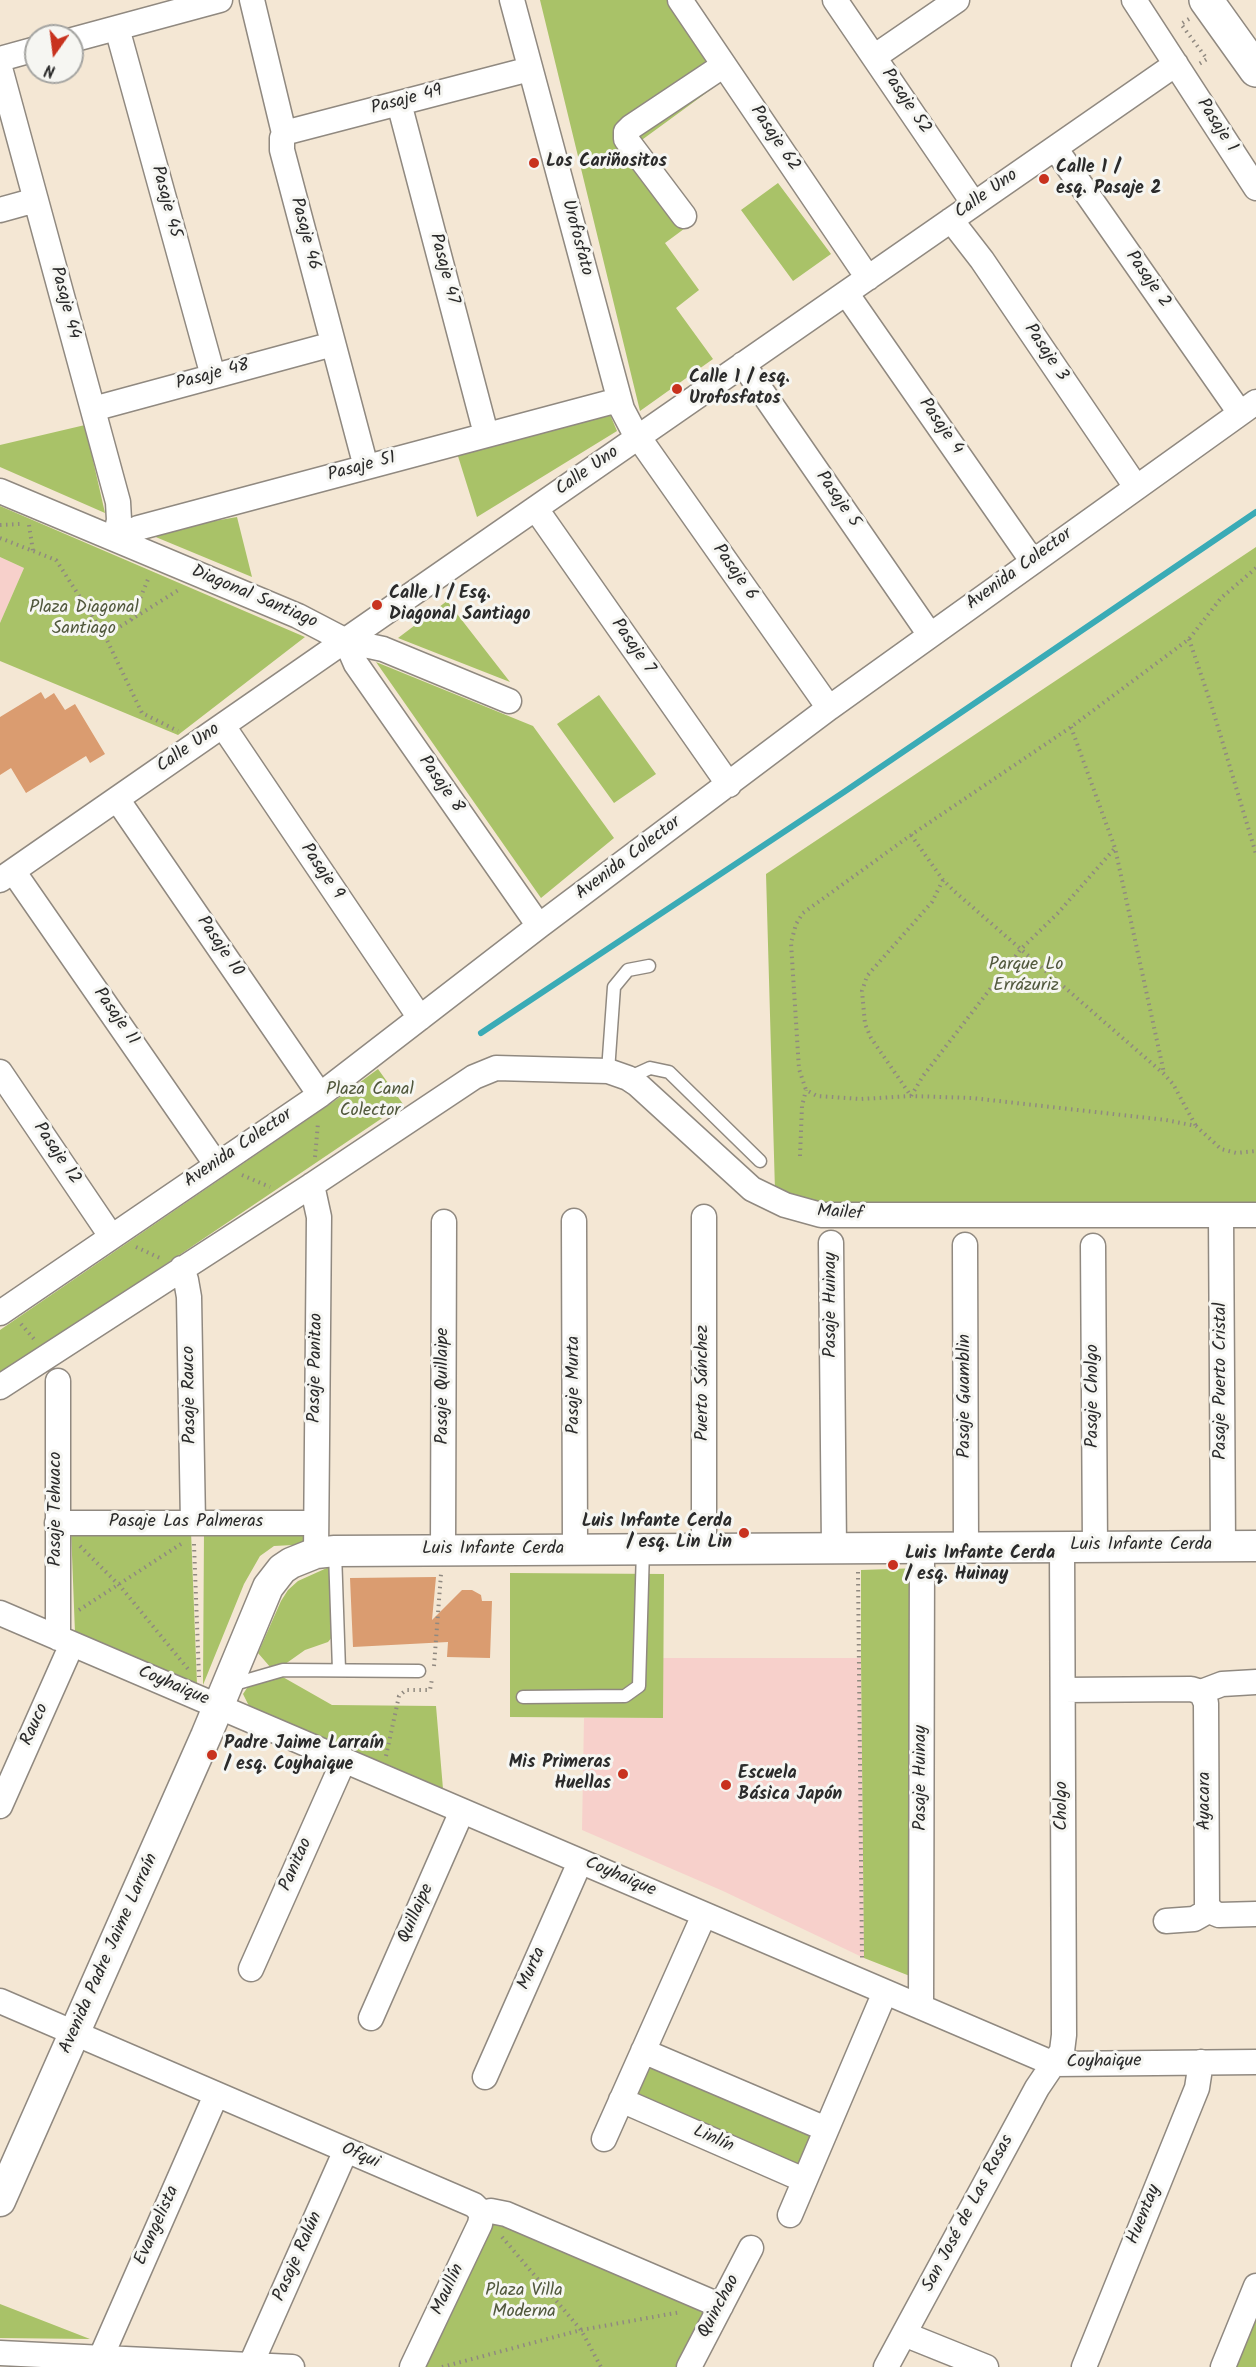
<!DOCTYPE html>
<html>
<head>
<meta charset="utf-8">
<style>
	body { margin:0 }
	#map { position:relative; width:1256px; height:2367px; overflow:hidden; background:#f4e7d4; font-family:Kalam,sans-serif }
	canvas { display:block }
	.north { position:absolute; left:24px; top:24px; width:60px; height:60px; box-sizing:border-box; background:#f6f6f2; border:2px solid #a5a5a2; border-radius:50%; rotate:194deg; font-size:16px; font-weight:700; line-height:24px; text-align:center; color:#2b2b2b }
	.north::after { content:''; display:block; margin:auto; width:21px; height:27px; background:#c8321e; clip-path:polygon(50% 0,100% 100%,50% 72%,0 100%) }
</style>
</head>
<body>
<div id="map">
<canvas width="1256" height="2367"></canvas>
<div class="north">N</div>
</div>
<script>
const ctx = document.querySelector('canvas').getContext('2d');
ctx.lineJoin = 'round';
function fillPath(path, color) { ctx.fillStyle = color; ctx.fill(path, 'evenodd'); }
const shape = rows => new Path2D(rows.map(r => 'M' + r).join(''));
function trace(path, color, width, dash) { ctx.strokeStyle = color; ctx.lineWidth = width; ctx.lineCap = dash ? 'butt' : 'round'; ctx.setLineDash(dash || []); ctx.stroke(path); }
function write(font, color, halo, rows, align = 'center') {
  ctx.font = font + ' Kalam,sans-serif'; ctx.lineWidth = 6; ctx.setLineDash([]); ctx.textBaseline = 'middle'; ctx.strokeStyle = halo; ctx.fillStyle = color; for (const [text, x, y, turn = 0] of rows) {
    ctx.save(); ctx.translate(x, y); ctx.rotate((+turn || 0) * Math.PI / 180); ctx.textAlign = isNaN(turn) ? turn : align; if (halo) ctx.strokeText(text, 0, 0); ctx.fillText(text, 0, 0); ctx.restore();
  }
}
fillPath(shape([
	[0,557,24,568,0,623],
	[663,1658,861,1658,864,1958,723,1891,582,1830,584,1718,663,1718]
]), '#f7d0cb');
fillPath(shape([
	[540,0,671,0,728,77,639,142,696,220,665,243,699,290,676,308,713,359,640,411],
	[778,183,831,254,793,281,741,210],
	[606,405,617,431,477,517,457,453],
	[85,425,105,513,0,467,0,445],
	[0,506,305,637,178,735,0,661,0,623,24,568,0,557],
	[237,517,252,577,146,533],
	[1256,547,1256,1206,827,1207,775,1191,766,874],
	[447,601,510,682,398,638],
	[376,662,533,726,614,838,541,898],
	[599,695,656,774,614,803,557,724],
	[378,1069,403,1104,0,1376,0,1330,333,1102],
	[311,1527,312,1544,274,1546,260,1556,244,1584,203,1685,204,1531],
	[71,1529,191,1531,197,1685,75,1633],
	[329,1567,333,1636,328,1642,305,1650,281,1667,271,1668,258,1653,281,1601,288,1590,298,1581],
	[920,1568,920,1980,864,1958,861,1658,861,1570],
	[510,1573,664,1574,663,1718,510,1717],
	[281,1676,332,1705,436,1706,443,1789,250,1708,243,1694,251,1682],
	[647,2058,814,2132,798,2166,632,2092],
	[493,2219,710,2312,681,2367,423,2367],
	[0,2304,90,2339,0,2338],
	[1256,2312,1256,2367,1233,2367]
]), '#a9c268');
trace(shape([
	[481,1033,844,792,1256,512]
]), '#3aabb6', 6);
fillPath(shape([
	[41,692,45,699,54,693,65,710,75,704,105,754,90,763,86,756,26,793,11,768,0,775,0,717],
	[436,1577,432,1620,462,1590,472,1590,481,1595,482,1601,492,1601,490,1658,447,1657,448,1642,353,1647,350,1578]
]), '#da9c70');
const service = shape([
	[608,1071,614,987,628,970,649,966],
	[628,1078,650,1068,669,1072,760,1161],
	[335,1552,339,1670],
	[231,1685,283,1670,419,1671],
	[523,1697,625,1696,639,1686,643,1549]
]);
const minor = shape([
	[252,0,284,133,282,138,282,150,366,467],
	[512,0,622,409,632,428,829,708],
	[680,0,868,278],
	[835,0,974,204],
	[1134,0,1256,188],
	[117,28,213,376],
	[72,40,220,0],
	[874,57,957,0],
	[0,59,36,49],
	[0,68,118,502,119,520,115,539],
	[399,103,486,434],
	[284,133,530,69],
	[1055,148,1240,413],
	[0,210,36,200],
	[684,216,626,139,626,132,631,127,724,65],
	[951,220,982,260,1136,487],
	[846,293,1033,562],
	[743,364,930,635],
	[93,409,333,344],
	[0,491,298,616,346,641,383,649,509,701],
	[536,509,729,785],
	[115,539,138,528,611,402],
	[346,641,356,664,539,926],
	[223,726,420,1018],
	[117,799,320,1095],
	[13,871,216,1164],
	[0,880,1176,64],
	[0,1072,111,1236],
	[312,1185,319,1217,316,1553],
	[1221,1215,1223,1546],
	[704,1217,704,1549],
	[574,1221,575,1549],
	[831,1243,834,1548],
	[965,1245,966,1547],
	[1093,1246,1095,1547],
	[182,1268,186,1280,189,1297,193,1523],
	[0,1313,320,1095,539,926,829,708,1256,402],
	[58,1381,58,1638],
	[0,1387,312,1185,474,1077,496,1068,608,1071,628,1078,637,1084,752,1189,785,1205,821,1215,1256,1215],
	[57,1523,316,1523],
	[443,1550,444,1222],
	[0,1613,1054,2064,1256,2062],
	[1063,1690,1191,1689,1201,1692,1206,1703,1207,1906,1214,1913,1219,1915,1256,1914],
	[1201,1692,1222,1684,1256,1682],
	[0,1806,72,1644],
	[1166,1921,1194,1919,1210,1910],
	[251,1969,344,1760],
	[0,2001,474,2205,482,2213],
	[921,2007,922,1548],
	[371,2018,462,1811],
	[643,2051,826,2129],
	[485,2077,580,1862],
	[621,2100,804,2180],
	[604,2139,704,1915],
	[482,2213,491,2211,506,2214,721,2306],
	[790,2215,885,1992],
	[904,2334,986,2367],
	[0,2353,292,2367],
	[101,2357,216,2095],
	[251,2364,346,2150],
	[412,2367,480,2224,482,2213],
	[689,2367,751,2248],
	[886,2367,1037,2088,1062,2051,1064,2035,1062,1547],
	[1084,2367,1197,2088,1201,2062],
	[1223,2367,1256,2286]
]);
const tertiary = shape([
	[0,2201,206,1736,268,1587,282,1569,291,1563,316,1553,335,1551,1256,1546]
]);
const primary = shape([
	[1206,0,1256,70]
]);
trace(service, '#908980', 15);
trace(minor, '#908980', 27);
trace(tertiary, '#908980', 33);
trace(primary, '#908980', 36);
trace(shape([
	[1189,19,1181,24,1207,59,1199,64],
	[0,525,20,524],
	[29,525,33,551],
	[0,538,56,560,105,636,142,713,178,731],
	[1256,568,1221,598,1189,639,1071,727,911,835,803,913,796,924,791,943,799,1069,806,1090,817,1096,861,1099,911,1096,972,1098,1166,1120,1196,1126,1221,1149,1236,1153,1256,1151],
	[131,620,149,577],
	[105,636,180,589],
	[1189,639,1212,707,1256,854],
	[1071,727,1115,848,1164,1073],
	[911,835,943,880,954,891,1164,1074,1173,1084,1196,1126],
	[943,880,932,902,867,976,862,991,865,1024,871,1038,911,1096,923,1076,1021,949,1058,913,1115,848],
	[800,1156,802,1106,806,1090],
	[315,1157,318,1123],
	[242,1175,270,1187],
	[136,1247,162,1259],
	[21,1324,34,1339],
	[194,1544,199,1677],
	[80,1546,120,1586,188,1669],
	[858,1572,862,1958],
	[79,1610,181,1544],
	[434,1666,441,1574],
	[386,1756,399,1696,406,1690,430,1690,432,1679],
	[502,2237,581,2330,601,2367],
	[442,2367,581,2330,681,2312]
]), '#908980', 4, [1.5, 4.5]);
trace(service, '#fff', 12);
trace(minor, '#fff', 24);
trace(tertiary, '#fff', 30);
trace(primary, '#fff', 33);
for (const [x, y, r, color] of [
	[534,163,6,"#c8321e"],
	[1044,179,6,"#c8321e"],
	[677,389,6,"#c8321e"],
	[377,605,6,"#c8321e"],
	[744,1533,6,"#c8321e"],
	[893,1565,6,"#c8321e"],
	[212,1755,6,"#c8321e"],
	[623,1774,6,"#c8321e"],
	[726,1785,6,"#c8321e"]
]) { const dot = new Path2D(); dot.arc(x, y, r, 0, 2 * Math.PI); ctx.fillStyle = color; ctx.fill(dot); trace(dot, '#f6f6f2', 2); }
write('18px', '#2b2b2b', '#f6f6f2', [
	["Pasaje 49",407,101,-15],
	["Pasaje 52",905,102,56],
	["Pasaje 1",1216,126,57],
	["Pasaje 62",774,139,56],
	["Calle Uno",987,195,-35],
	["Pasaje 45",165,202,75],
	["Pasaje 46",304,234,75],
	["Urofosfato",576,238,75],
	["Pasaje 47",443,269,75],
	["Pasaje 2",1147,280,55],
	["Pasaje 44",64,303,75],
	["Pasaje 3",1045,353,56],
	["Pasaje 48",213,376,-15],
	["Pasaje 4",940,427,55],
	["Pasaje 51",362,468,-15],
	["Calle Uno",588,472,-35],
	["Pasaje 5",837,500,55],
	["Avenida Colector",1020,570,-36],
	["Pasaje 6",734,573,55],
	["Diagonal Santiago",254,598,23],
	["Pasaje 7",632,647,55],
	["Calle Uno",189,749,-35],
	["Pasaje 8",440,785,55],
	["Avenida Colector",629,859,-37],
	["Pasaje 9",321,872,56],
	["Pasaje 10",219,947,56],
	["Pasaje 11",115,1017,55],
	["Avenida Colector",239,1149,-34],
	["Pasaje 12",56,1154,56],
	["Mailef",840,1214,4],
	["Pasaje Huinay",832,1305,-90],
	["Pasaje Panitao",317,1368,-89],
	["Pasaje Puerto Cristal",1222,1381,-90],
	["Puerto Sánchez",704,1383,-90],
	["Pasaje Murta",575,1385,-90],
	["Pasaje Quillaipe",444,1386,-90],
	["Pasaje Rauco",191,1395,-91],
	["Pasaje Guamblin",966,1396,-90],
	["Pasaje Cholgo",1094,1396,-90],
	["Pasaje Tehuaco",57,1509,-90],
	["Pasaje Las Palmeras",186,1523],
	["Luis Infante Cerda",1141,1546],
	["Luis Infante Cerda",493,1550],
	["Coyhaique",173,1687,23],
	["Rauco",36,1725,-66],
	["Pasaje Huinay",922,1778,-90],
	["Ayacara",1206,1801,-90],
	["Cholgo",1063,1806,-90],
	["Panitao",297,1865,-66],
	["Coyhaique",620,1878,23],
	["Quillaipe",417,1914,-66],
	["Avenida Padre Jaime Larraín",110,1954,-66],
	["Murta",533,1969,-66],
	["Coyhaique",1104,2063,-1],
	["Linlín",713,2140,24],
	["Ofqui",360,2157,23],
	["San José de Las Rosas",969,2214,-62],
	["Huentay",1145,2215,-68],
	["Evangelista",158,2226,-66],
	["Pasaje Ralún",299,2257,-66],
	["Maullín",449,2290,-65],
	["Quinchao",720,2307,-62]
]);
write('bold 18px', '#2b2b2b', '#f6f6f2', [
	["Los Cariñositos",546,163],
	["Calle 1 /",1056,169],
	["esq. Pasaje 2",1056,190],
	["Calle 1 / esq.",689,379],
	["Urofosfatos",689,400],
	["Calle 1 / Esq.",389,595],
	["Diagonal Santiago",389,616],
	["Luis Infante Cerda",732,1523,"right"],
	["/ esq. Lin Lin",732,1544,"right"],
	["Luis Infante Cerda",905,1555],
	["/ esq. Huinay",905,1576],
	["Padre Jaime Larraín",224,1745],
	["/ esq. Coyhaique",224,1766],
	["Mis Primeras",611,1764,"right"],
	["Huellas",611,1785,"right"],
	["Escuela",738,1775],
	["Básica Japón",738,1796]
], 'left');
write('18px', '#51583d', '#f6f6f2', [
	["Plaza Diagonal",84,609],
	["Santiago",84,630],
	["Parque Lo",1026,966],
	["Errázuriz",1026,987],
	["Plaza Canal",370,1091],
	["Colector",370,1112],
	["Plaza Villa",524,2292],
	["Moderna",524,2313]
]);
</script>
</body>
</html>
